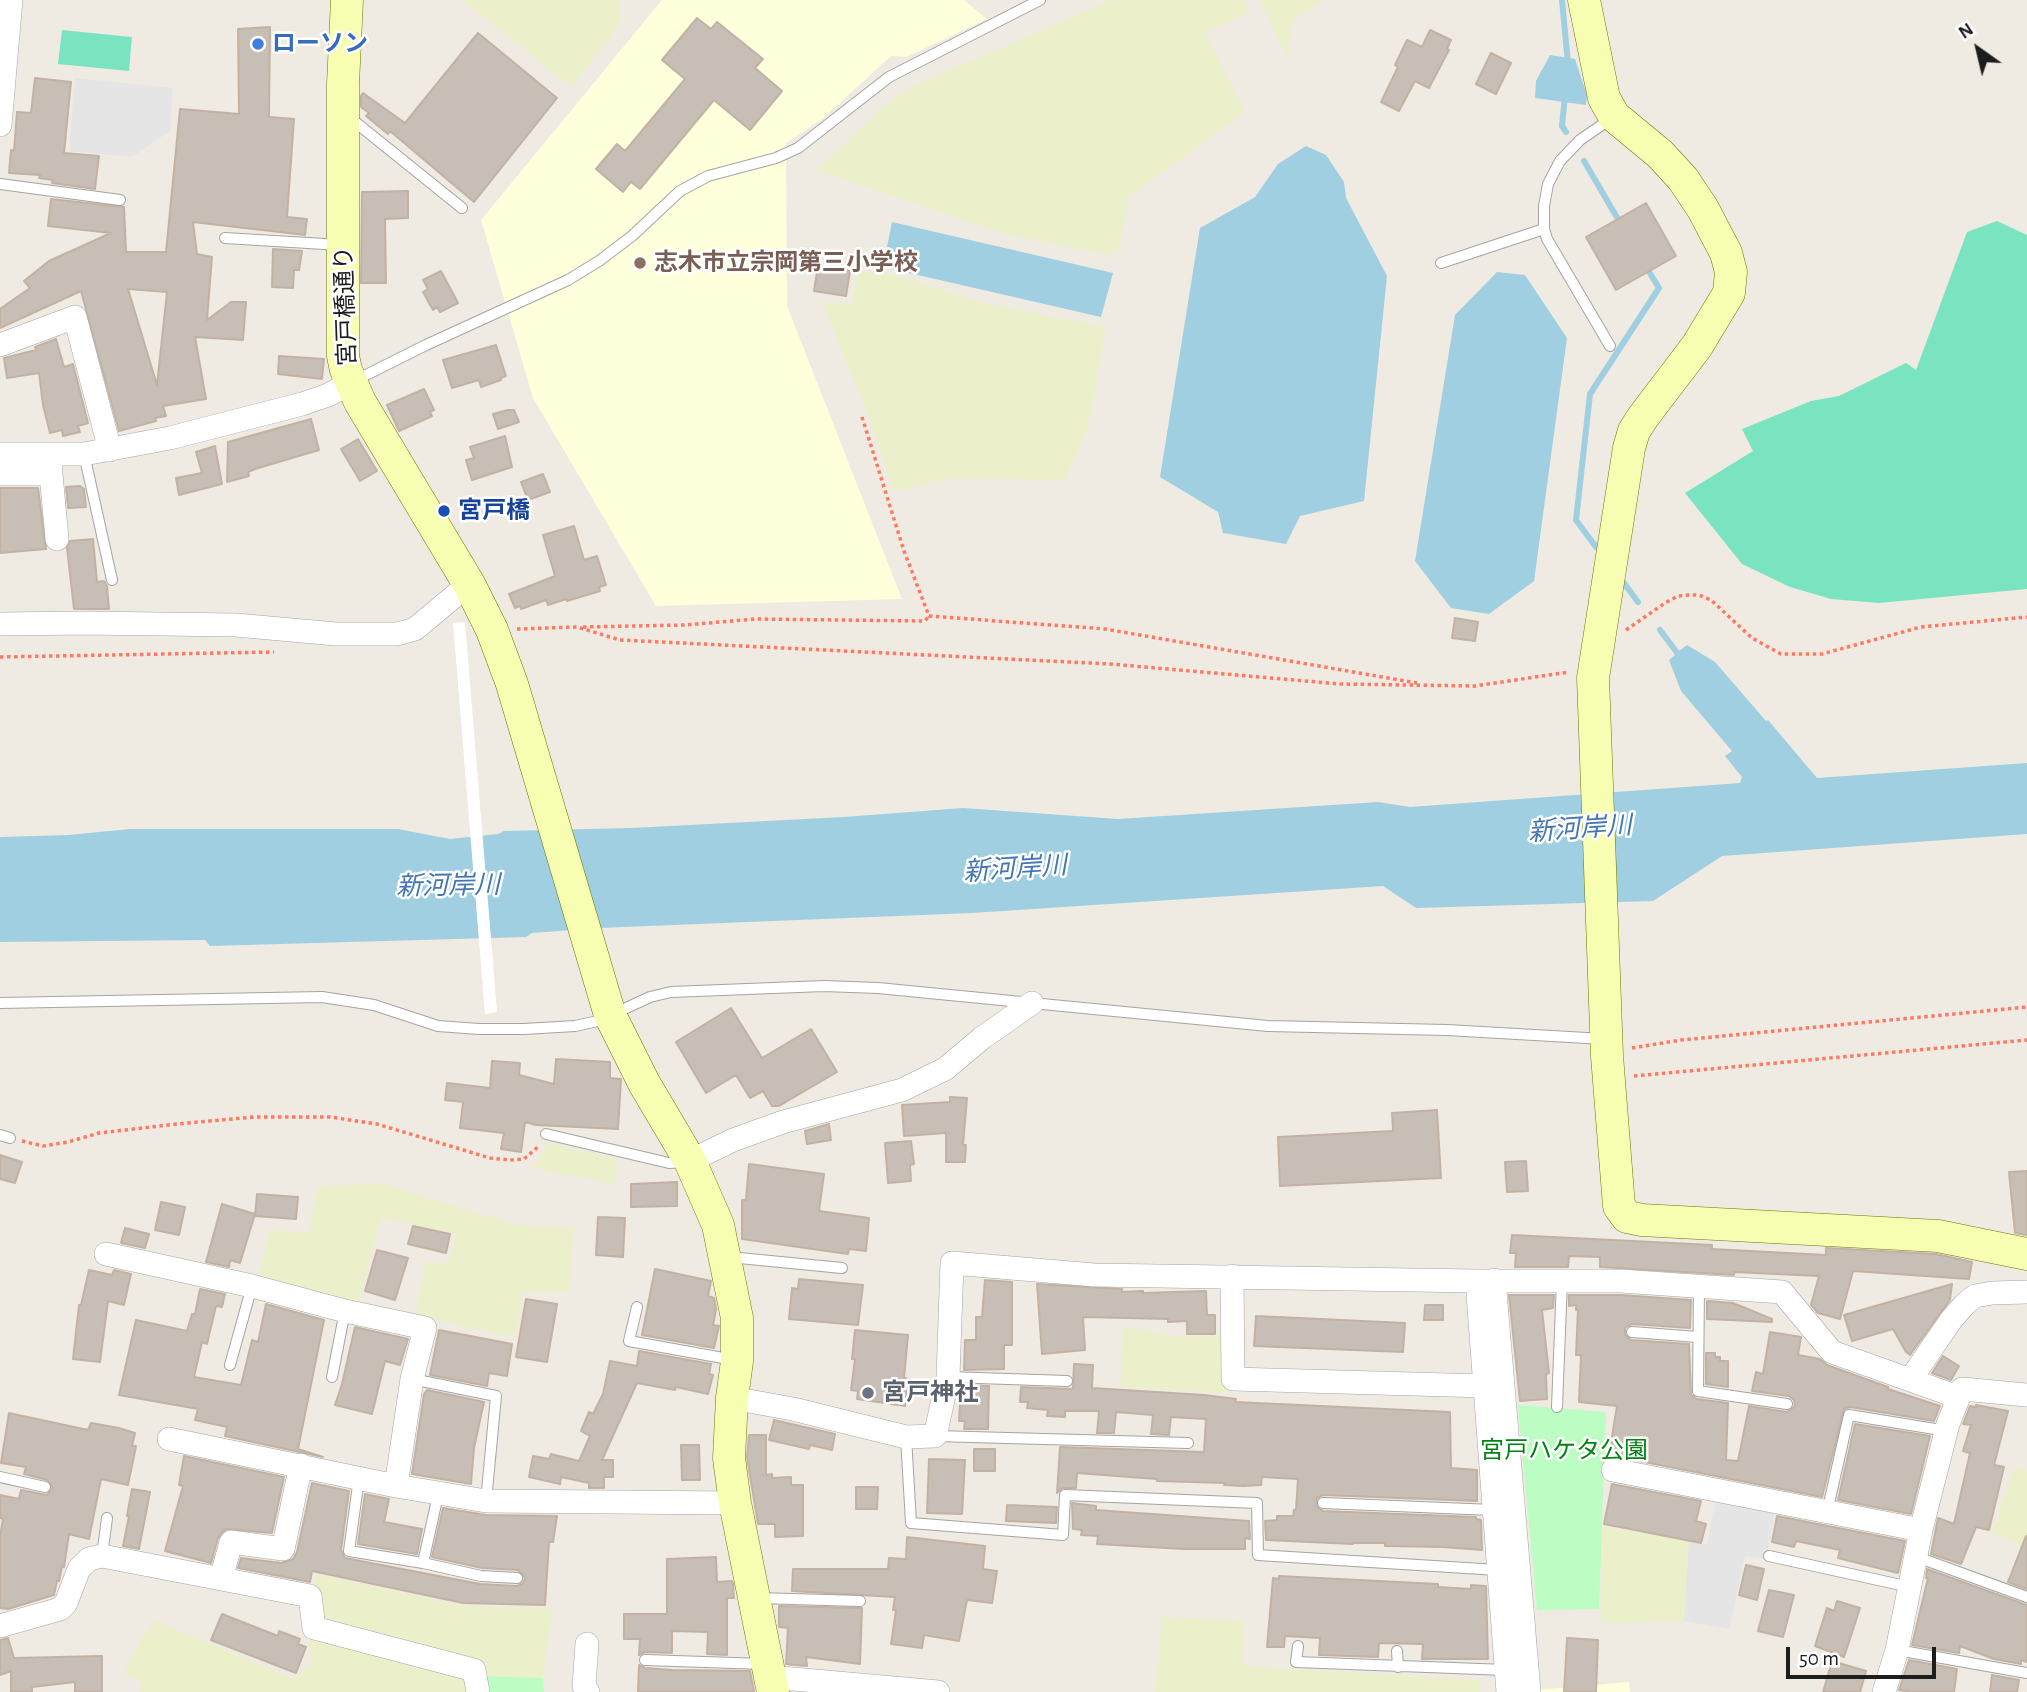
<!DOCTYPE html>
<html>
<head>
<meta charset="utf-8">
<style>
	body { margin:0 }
	#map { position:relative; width:2027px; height:1692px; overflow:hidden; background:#efebe2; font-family:"Alegreya Sans",sans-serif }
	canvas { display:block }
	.north { position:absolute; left:1943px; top:14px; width:70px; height:70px; -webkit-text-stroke:5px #fff; paint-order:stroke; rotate:326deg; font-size:19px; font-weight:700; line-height:28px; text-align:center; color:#1d1d1d }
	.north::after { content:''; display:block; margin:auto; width:24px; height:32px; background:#1d1d1d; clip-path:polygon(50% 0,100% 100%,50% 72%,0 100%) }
	.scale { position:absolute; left:1786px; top:1647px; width:150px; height:32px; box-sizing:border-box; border:4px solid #1d1d1d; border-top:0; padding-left:9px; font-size:21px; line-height:24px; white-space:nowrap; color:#1d1d1d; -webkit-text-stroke:5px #fff; paint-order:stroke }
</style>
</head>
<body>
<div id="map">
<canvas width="2027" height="1692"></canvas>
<div class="north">N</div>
<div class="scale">50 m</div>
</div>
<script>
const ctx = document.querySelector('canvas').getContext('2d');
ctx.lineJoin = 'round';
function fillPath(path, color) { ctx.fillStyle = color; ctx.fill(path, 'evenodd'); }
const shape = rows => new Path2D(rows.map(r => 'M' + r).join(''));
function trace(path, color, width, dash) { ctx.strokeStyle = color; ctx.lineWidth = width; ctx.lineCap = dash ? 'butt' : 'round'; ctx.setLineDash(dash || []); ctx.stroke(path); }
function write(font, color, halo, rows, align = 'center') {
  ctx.font = font + ' "Alegreya Sans","Noto Sans JP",sans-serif'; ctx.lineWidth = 5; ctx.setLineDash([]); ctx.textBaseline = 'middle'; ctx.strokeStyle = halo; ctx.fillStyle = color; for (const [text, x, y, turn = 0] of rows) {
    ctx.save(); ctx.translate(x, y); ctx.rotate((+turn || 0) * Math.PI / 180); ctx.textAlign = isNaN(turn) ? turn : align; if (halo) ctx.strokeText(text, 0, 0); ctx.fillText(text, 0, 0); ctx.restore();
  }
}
fillPath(shape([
	[662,0,964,0,987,19,906,57,891,56,821,120,786,143,787,306,902,599,656,606,533,398,481,220],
	[1629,1682,1630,1692,1537,1692,1537,1690]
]), '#feffdb');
fillPath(shape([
	[463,0,619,0,621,18,613,34,571,87],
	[1111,0,1245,0,1249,12,1205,33,1245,112,1129,197,1119,250,1109,255,1001,233,816,170,877,113,909,88],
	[1260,0,1323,0,1293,21,1287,59],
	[858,271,893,275,987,304,1106,327,1088,427,1065,480,954,478,893,491,870,420,822,302,852,304],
	[548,1143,616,1159,614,1184,533,1168],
	[381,1183,521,1226,574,1227,569,1292,523,1292,515,1338,415,1314,426,1261,447,1265,456,1234,381,1217,358,1303,258,1278,270,1229,308,1234,318,1187],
	[1123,1327,1174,1336,1225,1337,1227,1393,1120,1387],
	[2014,1467,2027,1471,2027,1547,1992,1534],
	[1602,1526,1689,1542,1684,1621,1601,1623],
	[315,1574,461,1606,552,1609,543,1678,480,1676,318,1618],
	[1162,1618,1244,1620,1242,1666,1480,1680,1479,1692,1155,1692],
	[154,1620,293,1679,311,1663,309,1634,460,1669,472,1692,139,1692,142,1683,123,1671]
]), '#ebf0cb');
fillPath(shape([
	[1518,1405,1606,1412,1599,1609,1537,1610],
	[480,1676,543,1678,544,1692,483,1692]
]), '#bbfdc3');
fillPath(shape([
	[62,30,132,37,129,71,58,64],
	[1997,221,2027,235,2027,589,1879,603,1831,599,1790,587,1742,564,1685,493,1753,451,1742,429,1811,401,1839,396,1906,363,1916,370,1967,232]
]), '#7ae4c0');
fillPath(shape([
	[75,78,173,88,170,131,132,157,69,151],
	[1717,1493,1776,1506,1766,1559,1745,1556,1729,1629,1684,1621,1689,1542,1707,1545]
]), '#e5e5e5');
fillPath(shape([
	[1550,55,1575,59,1587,95,1586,105,1535,98,1536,81],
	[1306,146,1326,155,1344,182,1346,198,1387,276,1364,501,1300,516,1286,544,1223,533,1218,512,1160,477,1200,228,1255,197,1278,164],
	[892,222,1113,273,1101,317,883,267],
	[1497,272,1525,275,1567,338,1534,581,1489,614,1451,608,1415,561,1455,315],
	[1687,645,1715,662,1766,721,1768,720,1817,778,2027,763,2027,834,1722,856,1653,901,1416,908,1383,886,972,913,599,928,532,933,526,937,210,946,205,940,0,942,0,837,68,835,130,829,398,829,450,839,498,834,504,831,631,828,844,817,963,808,1118,819,1378,802,1410,807,1740,783,1742,777,1725,756,1732,751,1681,691,1669,660,1676,654,1681,656,1679,651]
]), '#9fcfe0');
fillPath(shape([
	[465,622,497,1012,485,1014,453,623]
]), '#fff');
trace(shape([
	[1562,0,1568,64],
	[1565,96,1562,126,1566,132],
	[1584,161,1622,226],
	[1596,547,1576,520,1590,394,1659,288,1645,265],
	[1624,583,1638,602],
	[1660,630,1684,662]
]), '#9fcfe0', 6);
const building = shape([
	[697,18,711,29,717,22,763,59,755,68,782,91,750,130,714,100,640,189,631,182,623,192,596,169,617,144,625,151,685,79,662,60,697,18],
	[270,27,269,117,294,119,287,217,307,219,305,235,193,222,197,254,212,257,207,320,231,302,246,302,243,340,195,337,206,399,163,406,166,416,155,418,156,421,119,431,81,291,0,328,0,309,30,288,24,281,49,261,111,233,48,226,51,199,124,207,126,252,166,252,180,109,239,114,238,29,270,27],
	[128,289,167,292,157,385,128,289],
	[1430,30,1451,40,1447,49,1449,50,1429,88,1415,81,1399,111,1381,102,1398,67,1395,65,1407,40,1422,47,1430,30],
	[478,33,557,98,474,202,390,131,388,134,366,116,369,113,361,107,361,96,363,93,405,123,478,33],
	[1491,53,1511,63,1496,94,1476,84,1491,53],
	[35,78,71,82,64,153,99,156,95,189,52,183,53,180,39,178,40,175,9,173,11,150,14,151,17,112,31,113,35,78],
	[408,191,408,218,385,219,386,283,361,283,362,192,408,191],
	[1646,203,1676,256,1616,290,1586,237,1646,203],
	[273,249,302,251,299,270,294,270,293,288,272,287,273,249],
	[818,266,850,271,846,296,814,291,818,266],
	[441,271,458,303,440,312,437,307,433,310,423,292,428,289,423,280,441,271],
	[56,339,64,367,73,364,88,423,78,426,80,432,63,436,62,430,50,433,43,405,39,373,7,378,4,358,36,350,35,347,56,339],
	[496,345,506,376,501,378,501,380,481,387,479,380,452,388,443,360,496,345],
	[279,356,324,359,322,379,278,374,279,356],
	[424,389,434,410,430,412,432,416,399,431,387,405,424,389],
	[508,410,514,410,519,422,498,429,493,414,508,410],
	[311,419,319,450,255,469,248,472,249,476,227,482,228,442,311,419],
	[505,436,512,467,472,480,466,460,474,458,470,447,505,436],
	[358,439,377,471,360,481,341,449,358,439],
	[215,446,222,484,179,495,176,478,202,473,196,452,215,446],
	[543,474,550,492,528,500,521,482,543,474],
	[80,486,84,489,86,507,68,508,66,487,80,486],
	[0,488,38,488,46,549,0,553,0,488],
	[574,526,584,560,597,556,606,585,599,587,600,591,567,601,566,599,548,605,546,600,521,609,520,606,515,608,509,594,555,576,543,535,574,526],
	[93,539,97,582,104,581,107,586,109,609,74,609,67,548,70,541,93,539],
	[1455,618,1478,622,1475,641,1452,638,1455,618],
	[731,1008,762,1058,811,1029,837,1072,779,1106,772,1106,763,1091,750,1098,736,1075,706,1093,676,1042,731,1008],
	[556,1059,610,1062,610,1078,621,1079,618,1129,536,1125,525,1122,521,1152,501,1149,504,1133,460,1128,463,1102,445,1100,447,1083,490,1088,492,1061,520,1063,519,1075,554,1084,556,1059],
	[950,1097,967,1098,963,1145,966,1145,965,1162,946,1162,946,1133,904,1136,902,1105,950,1102,950,1097],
	[1437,1110,1441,1178,1280,1186,1278,1137,1393,1131,1392,1113,1437,1110],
	[829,1124,831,1140,807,1144,805,1131,829,1124],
	[911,1141,914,1164,910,1165,911,1181,888,1183,885,1143,911,1141],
	[0,1155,22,1162,15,1183,0,1179,0,1155],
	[1526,1161,1528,1191,1507,1192,1505,1162,1526,1161],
	[749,1164,824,1174,819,1211,869,1218,866,1251,849,1249,848,1254,742,1239,742,1200,746,1200,749,1164],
	[2027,1171,2027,1235,2015,1233,2009,1172,2027,1171],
	[677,1182,677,1206,631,1207,631,1184,677,1182],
	[257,1194,298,1197,296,1219,255,1216,257,1194],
	[161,1202,185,1207,179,1235,155,1230,161,1202],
	[222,1204,255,1214,240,1263,230,1260,229,1267,206,1262,222,1204],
	[598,1217,625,1218,623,1257,596,1255,598,1217],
	[413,1226,450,1234,446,1253,408,1244,413,1226],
	[125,1228,149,1234,145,1248,121,1243,125,1228],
	[1512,1235,1712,1245,1712,1249,1826,1255,1826,1248,1936,1254,1972,1262,1969,1279,1853,1271,1840,1319,1818,1313,1811,1305,1819,1276,1734,1272,1734,1275,1600,1267,1600,1257,1569,1256,1568,1267,1515,1267,1516,1253,1510,1253,1512,1235],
	[377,1250,408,1258,395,1300,365,1291,377,1250],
	[655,1269,711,1281,708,1296,714,1298,716,1309,713,1325,719,1326,714,1348,642,1335,655,1269],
	[89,1270,112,1275,114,1270,131,1274,124,1305,108,1301,100,1362,73,1359,79,1305,81,1305,89,1270],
	[799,1279,863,1285,858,1325,789,1319,792,1288,798,1289,799,1279],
	[985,1280,1012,1282,1012,1345,1004,1345,1004,1369,964,1370,965,1340,976,1340,976,1317,982,1317,985,1280],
	[1037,1284,1122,1289,1122,1292,1143,1291,1143,1293,1206,1291,1207,1315,1215,1315,1215,1334,1187,1334,1187,1321,1168,1322,1168,1319,1083,1317,1085,1350,1042,1354,1037,1284],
	[1952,1284,1950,1300,1910,1355,1906,1352,1893,1329,1852,1341,1844,1315,1952,1284],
	[200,1289,225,1294,222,1307,216,1306,207,1344,202,1342,194,1377,241,1385,252,1340,258,1342,266,1304,324,1320,298,1449,323,1457,225,1436,227,1427,195,1420,198,1409,119,1395,136,1320,187,1331,192,1314,195,1314,200,1289],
	[1509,1295,1554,1295,1553,1308,1542,1310,1549,1373,1546,1374,1547,1399,1520,1401,1509,1295],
	[1569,1295,1621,1295,1691,1300,1690,1328,1632,1324,1625,1328,1625,1335,1631,1340,1689,1344,1691,1395,1697,1399,1728,1403,1726,1460,1738,1461,1749,1406,1787,1412,1795,1406,1794,1400,1789,1396,1752,1391,1756,1372,1763,1374,1770,1332,1801,1337,1798,1355,1820,1359,1827,1365,1888,1387,1888,1389,1940,1406,1934,1421,1850,1407,1844,1409,1822,1497,1609,1455,1617,1406,1579,1402,1581,1355,1576,1355,1578,1310,1576,1310,1576,1305,1569,1306,1569,1295],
	[526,1299,557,1304,547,1362,516,1357,526,1299],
	[1707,1301,1733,1303,1772,1319,1772,1322,1707,1319,1707,1301],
	[1425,1305,1443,1305,1443,1320,1424,1320,1425,1305],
	[1256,1316,1405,1323,1403,1352,1254,1346,1256,1316],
	[355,1327,408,1339,400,1365,385,1361,372,1414,335,1405,342,1384,355,1327],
	[439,1330,512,1344,507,1376,489,1373,487,1386,430,1375,439,1330],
	[855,1330,908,1335,904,1378,909,1379,905,1406,857,1399,858,1391,851,1390,855,1359,852,1359,855,1330],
	[639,1351,711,1364,709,1374,713,1375,708,1394,676,1387,675,1390,637,1383,602,1460,613,1460,613,1477,604,1477,604,1488,589,1488,589,1483,561,1477,560,1484,529,1477,533,1456,549,1459,551,1454,579,1461,590,1436,581,1431,589,1412,593,1414,603,1394,610,1361,637,1366,639,1351],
	[1706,1353,1715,1353,1715,1357,1720,1357,1720,1361,1728,1361,1728,1387,1706,1384,1706,1353],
	[1943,1356,1959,1366,1951,1380,1932,1373,1943,1356],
	[1074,1364,1093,1365,1092,1388,1204,1395,1236,1399,1235,1402,1450,1412,1451,1468,1477,1470,1477,1501,1323,1495,1317,1498,1316,1506,1323,1511,1476,1517,1476,1519,1481,1520,1482,1550,1443,1547,1385,1546,1385,1543,1353,1543,1353,1544,1266,1540,1265,1521,1277,1520,1277,1516,1293,1516,1294,1510,1296,1510,1298,1479,1262,1477,1261,1485,1243,1486,1224,1485,1225,1483,1157,1481,1157,1479,1077,1473,1076,1488,1062,1488,1057,1493,1060,1447,1204,1452,1206,1419,1171,1417,1169,1435,1151,1434,1153,1415,1116,1412,1114,1433,1097,1433,1099,1411,1065,1411,1065,1417,1047,1416,1048,1410,1027,1408,1028,1402,1020,1402,1021,1387,1073,1389,1074,1364],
	[961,1385,989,1386,988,1429,964,1429,965,1421,959,1421,961,1385],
	[427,1390,484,1402,474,1448,471,1484,412,1474,424,1394,427,1390],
	[1976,1405,2008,1411,1994,1465,2004,1467,1989,1530,1976,1527,1961,1564,1931,1554,1938,1518,1954,1524,1970,1453,1963,1451,1971,1425,1963,1424,1970,1406,1976,1407,1976,1405],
	[9,1413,88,1430,91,1423,119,1428,135,1433,132,1446,136,1446,128,1485,101,1479,89,1539,69,1534,64,1567,62,1566,59,1581,57,1581,54,1595,8,1609,0,1608,0,1536,3,1519,0,1518,0,1495,19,1499,21,1490,47,1495,53,1488,47,1480,24,1474,26,1467,1,1463,9,1413],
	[774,1420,835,1434,832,1450,810,1445,809,1449,769,1440,774,1420],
	[1855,1424,1930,1436,1911,1514,1838,1500,1855,1424],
	[749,1435,766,1435,766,1475,772,1474,772,1478,791,1477,791,1485,803,1485,803,1536,775,1537,775,1524,758,1524,747,1457,749,1435],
	[681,1445,699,1445,700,1480,682,1480,681,1445],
	[974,1449,995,1449,995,1471,974,1471,974,1449],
	[184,1456,284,1477,272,1533,226,1529,218,1538,211,1563,165,1551,183,1486,179,1485,184,1456],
	[929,1459,965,1460,962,1514,927,1513,929,1459],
	[312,1483,349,1491,341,1550,345,1558,480,1584,517,1586,523,1583,525,1578,518,1570,482,1568,432,1557,443,1508,486,1515,557,1516,553,1542,549,1542,545,1605,463,1603,312,1571,310,1582,238,1568,241,1558,281,1563,293,1559,297,1552,312,1483],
	[1612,1484,1701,1501,1696,1521,1706,1524,1701,1543,1604,1524,1612,1484],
	[856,1487,878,1487,877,1509,856,1509,856,1487],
	[132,1489,150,1492,139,1549,123,1546,129,1516,127,1516,132,1489],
	[365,1494,389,1499,384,1522,422,1529,417,1554,358,1544,365,1494],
	[1072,1503,1096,1506,1096,1510,1249,1521,1250,1539,1245,1538,1245,1549,1184,1549,1097,1544,1098,1536,1081,1535,1082,1530,1073,1529,1072,1503],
	[1007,1505,1057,1507,1056,1523,1006,1521,1007,1505],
	[1777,1516,1905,1541,1898,1573,1838,1558,1840,1550,1796,1541,1794,1547,1772,1542,1777,1516],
	[2026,1536,2027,1536,2027,1589,2008,1582,2026,1536],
	[907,1537,985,1546,983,1569,997,1571,992,1603,967,1600,959,1641,924,1635,922,1648,891,1644,896,1610,893,1610,895,1597,792,1591,793,1569,888,1569,889,1558,906,1559,907,1537],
	[716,1557,717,1582,732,1581,733,1584,734,1598,727,1598,727,1655,707,1654,708,1632,672,1631,672,1653,645,1652,639,1655,640,1639,624,1639,624,1614,667,1614,667,1559,716,1557],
	[1746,1565,1764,1569,1757,1600,1739,1595,1746,1565],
	[1927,1569,2027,1605,2027,1662,2021,1660,2021,1664,1994,1659,1960,1646,1959,1653,1912,1645,1928,1578,1926,1578,1927,1569],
	[1279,1576,1438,1584,1438,1587,1471,1589,1471,1585,1486,1586,1488,1659,1422,1659,1423,1644,1379,1643,1378,1657,1319,1655,1320,1638,1285,1636,1284,1647,1267,1647,1273,1578,1279,1579,1279,1576],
	[1769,1590,1794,1595,1783,1637,1758,1631,1769,1590],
	[1837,1601,1860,1608,1844,1657,1815,1646,1827,1608,1834,1611,1837,1601],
	[779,1606,862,1608,860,1664,806,1657,807,1666,786,1664,788,1628,779,1627,779,1606],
	[222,1614,278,1636,279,1631,300,1639,298,1644,306,1647,296,1673,211,1640,222,1614],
	[8,1638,14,1658,102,1656,102,1692,75,1692,75,1682,32,1687,32,1692,11,1692,11,1671,0,1675,0,1640,8,1638],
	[1567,1638,1598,1640,1596,1692,1564,1692,1567,1638],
	[1909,1660,1957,1669,1954,1692,1911,1692,1899,1690,1909,1660],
	[1832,1661,1866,1671,1860,1692,1823,1692,1832,1661],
	[639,1665,645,1668,672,1670,750,1671,754,1692,638,1692,639,1665],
	[1992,1675,2019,1680,2017,1692,1990,1692,1992,1675]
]);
fillPath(building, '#c7beb5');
trace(building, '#c2b2a3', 2);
const lane = shape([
	[349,117,462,208],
	[0,184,120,200],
	[225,238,341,245],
	[1441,263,1544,229],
	[1610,346,1547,239,1544,229,1544,206,1548,184,1560,161,1580,140,1612,118],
	[354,381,426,345,568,280,599,261,632,236,680,191,708,176,776,158,798,148,889,77,1040,0],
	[84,454,112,580],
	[0,1003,322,997,374,1005,438,1026,479,1029,524,1029,575,1026,598,1021,650,997,671,992,824,986,878,988,1268,1026,1447,1030,1604,1039],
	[546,1134,669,1163,687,1162],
	[0,1135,10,1138],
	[729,1257,842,1268],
	[1699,1286,1698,1391,1787,1404],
	[637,1307,629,1341,734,1360],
	[1632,1332,1698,1337],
	[230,1365,252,1286],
	[332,1377,345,1311],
	[948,1377,1067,1381],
	[412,1379,496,1396,486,1501],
	[1557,1407,1562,1280],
	[935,1436,1188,1443],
	[906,1437,911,1523,1063,1535,1065,1495,1257,1503,1258,1555,1498,1570],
	[0,1477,45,1487],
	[359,1478,349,1551,423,1563,438,1495],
	[1323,1503,1493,1510],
	[1827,1512,1849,1415,1947,1431],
	[102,1556,107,1518],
	[1769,1556,1910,1587],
	[1917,1557,2027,1597],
	[423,1563,481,1576,517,1578],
	[758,1598,860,1601],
	[1298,1646,1296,1662,1506,1670],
	[1897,1650,2027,1673],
	[1397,1651,1398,1667],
	[645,1660,764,1664]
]);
const street = shape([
	[0,125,11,0],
	[0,345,75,317,110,450],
	[0,454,84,454,170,438,302,404,328,395,351,383],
	[0,474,51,474,50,456],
	[51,474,57,539],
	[0,624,85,623,236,625,336,634,397,634,415,629,469,584],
	[690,1161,733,1140,783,1122,902,1090,945,1069,982,1038,1032,1003],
	[106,1254,252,1286,345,1311,425,1328,412,1379,396,1486,486,1501,735,1503],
	[1232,1276,1233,1379,1485,1386],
	[1494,1280,1529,1692],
	[1477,1281,1508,1692],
	[1910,1380,1951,1320,1965,1304,1975,1296,1992,1293,2027,1292],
	[732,1398,793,1409,906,1437,935,1436,948,1377,952,1263,1094,1275,1477,1281,1621,1281,1782,1292,1832,1352,1958,1397],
	[169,1439,396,1486],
	[1613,1470,1921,1530],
	[221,1579,231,1542,283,1549,301,1465],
	[0,1626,60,1609,66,1603,79,1569,89,1559,102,1556,310,1596,314,1628,474,1670,478,1692],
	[587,1644,584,1686,588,1692],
	[770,1677,938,1692],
	[1884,1692,1897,1650,1921,1530,1948,1424,1962,1389,2027,1395]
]);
const secondary = shape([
	[347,0,343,84,343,356,346,370,360,402,469,584,492,630,512,684,610,1015,644,1083,690,1161,718,1225,737,1318,737,1361,732,1398,729,1458,735,1503,773,1692],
	[1584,0,1604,98,1614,116,1660,154,1683,179,1703,209,1726,253,1731,272,1729,293,1697,346,1643,417,1634,431,1629,448,1593,678,1607,1056,1619,1206,1627,1217,1642,1220,1938,1236,2027,1254]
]);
trace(lane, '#a4a4a4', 12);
trace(street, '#a4a4a4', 24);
trace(secondary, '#667800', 33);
trace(shape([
	[862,417,904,551,929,616,1105,629,1417,683],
	[583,627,685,625,755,619,925,621,929,616],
	[517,629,577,627,620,640,1110,664,1340,684,1475,686,1569,672],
	[1626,630,1665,603,1678,596,1689,595,1699,595,1711,600,1752,638,1781,654,1822,654,1921,627,2027,617],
	[0,657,274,652],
	[1632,1048,1681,1040,2027,1007],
	[1634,1076,2027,1040],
	[22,1141,43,1146,68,1142,99,1133,177,1124,254,1117,330,1117,377,1124,490,1158,510,1160,524,1159,539,1146]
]), '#ff7963', 3.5, [3.5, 3.5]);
trace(lane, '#fff', 10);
trace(street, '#fff', 23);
trace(secondary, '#f7feb1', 32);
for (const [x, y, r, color] of [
	[258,44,7,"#3f7fe0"],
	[640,263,7,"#8d6e63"],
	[444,511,7,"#1a4fb4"],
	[868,1393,7,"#6b7280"]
]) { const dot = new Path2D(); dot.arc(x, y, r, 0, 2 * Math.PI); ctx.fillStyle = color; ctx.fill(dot); trace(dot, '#fff', 2.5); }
write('bold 24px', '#366cbe', '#fff', [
	["ローソン",272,44]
], 'left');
write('bold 24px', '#785e54', '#fff', [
	["志木市立宗岡第三小学校",654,263]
], 'left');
write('24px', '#1d1d1d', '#fff', [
	["宮戸橋通り",346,306,-92]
]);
write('bold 24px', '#164399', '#fff', [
	["宮戸橋",458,511]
], 'left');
write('bold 24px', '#5b616d', '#fff', [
	["宮戸神社",882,1393]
], 'left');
write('24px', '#048213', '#fff', [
	["宮戸ハケタ公園",1564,1451]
]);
write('italic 26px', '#4376b3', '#fff', [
	["新河岸川",1580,829,-4],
	["新河岸川",1015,869,-4],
	["新河岸川",448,886,-1]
]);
</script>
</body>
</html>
